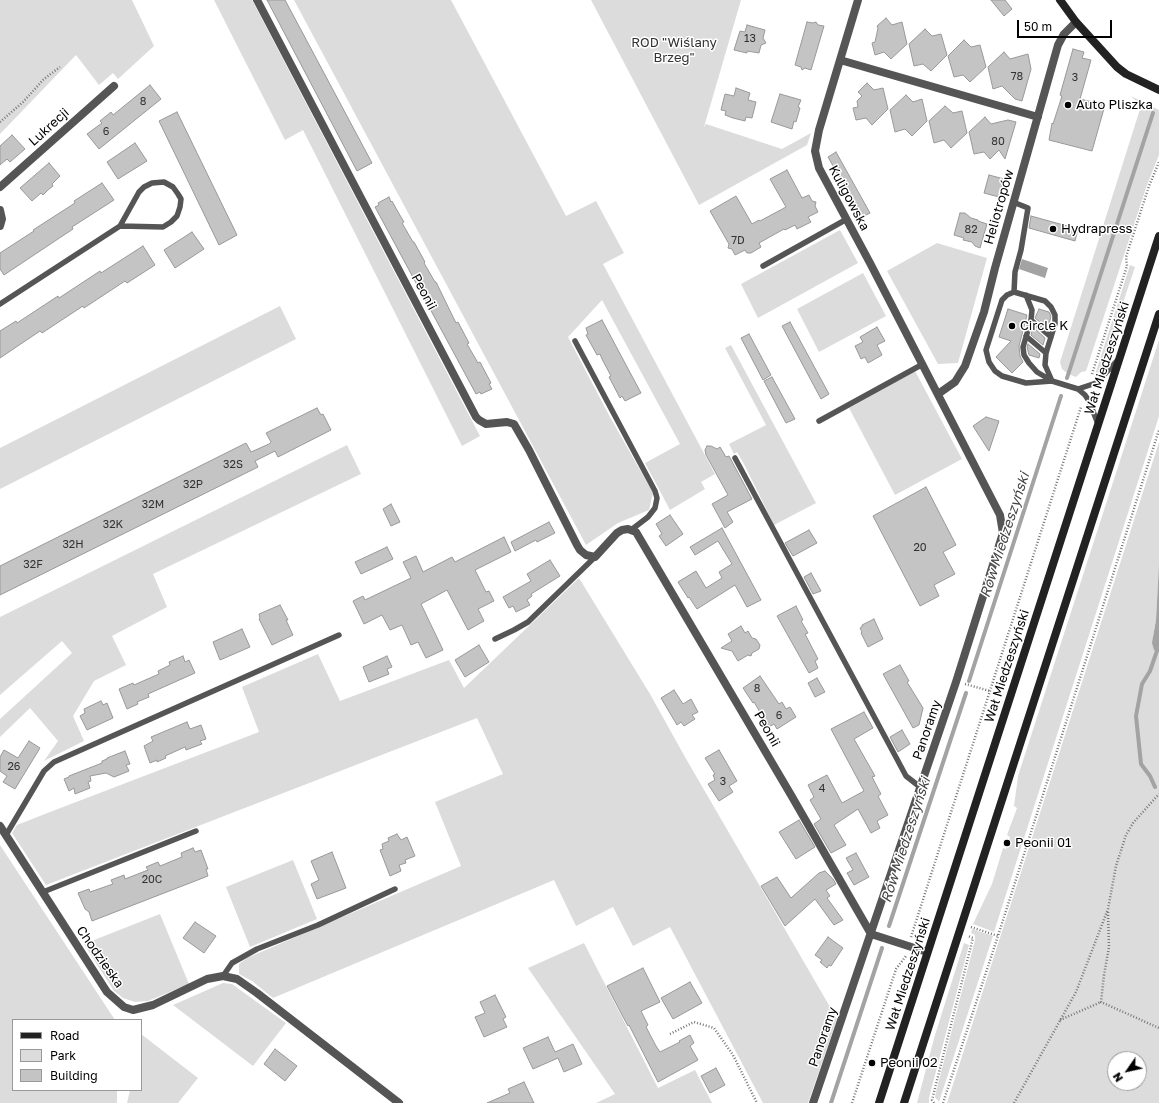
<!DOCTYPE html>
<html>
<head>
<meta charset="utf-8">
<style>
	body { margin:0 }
	#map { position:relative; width:1159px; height:1103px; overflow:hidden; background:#fff; font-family:"Golos Text",sans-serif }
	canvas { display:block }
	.legend { position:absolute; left:12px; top:1019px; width:130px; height:72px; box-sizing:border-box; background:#fff; border:1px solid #999; margin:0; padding:5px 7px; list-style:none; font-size:12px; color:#000 }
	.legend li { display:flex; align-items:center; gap:8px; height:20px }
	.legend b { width:20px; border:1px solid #999 }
	.north { position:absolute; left:1107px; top:1051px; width:40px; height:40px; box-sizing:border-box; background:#fff; border:1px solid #999; border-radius:50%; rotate:236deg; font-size:11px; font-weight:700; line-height:16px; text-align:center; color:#000 }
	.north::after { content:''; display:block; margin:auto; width:14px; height:18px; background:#000; clip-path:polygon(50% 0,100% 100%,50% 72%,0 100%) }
	.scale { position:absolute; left:1017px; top:20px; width:95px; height:18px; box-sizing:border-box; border:2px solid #000; border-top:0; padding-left:5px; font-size:12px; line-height:14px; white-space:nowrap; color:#000; -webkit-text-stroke:3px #fff; paint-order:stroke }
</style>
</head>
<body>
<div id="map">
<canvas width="1159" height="1103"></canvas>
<ul class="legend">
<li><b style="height:5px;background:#222"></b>Road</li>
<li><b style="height:11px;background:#dcdcdc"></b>Park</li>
<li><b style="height:11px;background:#c4c4c4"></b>Building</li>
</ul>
<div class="north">N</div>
<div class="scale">50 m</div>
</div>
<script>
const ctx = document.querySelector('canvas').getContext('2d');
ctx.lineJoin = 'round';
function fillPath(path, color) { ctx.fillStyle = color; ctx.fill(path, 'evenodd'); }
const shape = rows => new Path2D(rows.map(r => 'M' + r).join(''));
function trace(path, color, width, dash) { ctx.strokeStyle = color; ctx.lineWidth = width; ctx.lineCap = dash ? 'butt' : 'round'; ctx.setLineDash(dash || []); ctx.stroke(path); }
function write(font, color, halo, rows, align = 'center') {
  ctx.font = font + ' "Golos Text",sans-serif'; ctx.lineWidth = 3; ctx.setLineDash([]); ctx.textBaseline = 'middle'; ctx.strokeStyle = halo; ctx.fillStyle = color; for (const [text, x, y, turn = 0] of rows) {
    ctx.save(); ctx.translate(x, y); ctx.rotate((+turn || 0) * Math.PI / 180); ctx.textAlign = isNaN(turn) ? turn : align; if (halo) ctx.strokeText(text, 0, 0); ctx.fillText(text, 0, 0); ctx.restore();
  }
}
fillPath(shape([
	[0,0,132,0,154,46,118,79,113,73,99,85,76,55,0,134],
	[214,0,252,0,480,436,462,446,303,130,285,140],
	[294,0,451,0,566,216,596,201,624,253,603,264,715,474,701,482,705,489,670,510,645,463,680,444,602,300,568,337,610,417,653,493,649,510,618,523,586,545],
	[591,0,741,0,704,127,706,124,782,149,811,133,807,145,699,205],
	[1131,96,1159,110,1159,155,1147,185,1086,371,1081,372,1076,377,1068,374,1062,369,1060,362,1141,106],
	[840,230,858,263,758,318,741,284],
	[937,243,987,258,958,363,938,364,887,271],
	[1130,265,1135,267,1102,365,1100,371,1094,378],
	[863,273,886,316,819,352,797,309],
	[280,306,296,339,0,489,0,448],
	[1159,340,1159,416,994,932,973,924,992,884,1003,848,1006,849,1010,837,1007,835,1017,808,1014,806,1018,776],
	[731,345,816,503,774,525,745,466,737,452,734,454,729,444,766,425,725,348],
	[915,371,962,459,895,495,849,408],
	[1159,442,1159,564,1156,620,1153,637,1159,643,1159,1103,947,1103],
	[1115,1059,1139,1059,1139,1083,1115,1083],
	[347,445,361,474,153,574,167,607,112,636,126,665,94,681,73,716,84,741,44,761,58,741,30,708,0,737,0,719,72,653,62,641,0,695,0,617],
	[579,578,650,694,685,757,837,1019,808,1103,763,1103,670,927,633,946,613,907,576,926,554,880,273,998,252,981,239,974,239,964,247,958,461,866,435,802,503,774,477,718,46,885,12,833,17,825,50,812,259,732,242,687,318,654,340,701,449,660,464,688],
	[0,845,115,1020,13,1020,13,1090,117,1090,117,1103,0,1103],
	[293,860,317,919,250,947,226,887],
	[160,914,189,984,148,1001,135,1002,123,998,114,991,84,944],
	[972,929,993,936,939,1102,935,1097,936,1092,975,940,975,935,971,933],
	[584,943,658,1088,695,1070,712,1103,596,1103,615,1094,528,968],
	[964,943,969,945,929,1098,929,1103,917,1103,935,1035],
	[223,983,232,984,286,1023,253,1066,173,1005],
	[141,1034,198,1078,178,1103,127,1103,130,1090,141,1090]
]), '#dcdcdc');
fillPath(shape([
	[1022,259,1048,268,1045,278,1019,269],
	[1159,564,1159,652,1154,650,1152,643,1156,620]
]), '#a3a3a3');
trace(shape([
	[1067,378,1153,113],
	[969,681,1061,396],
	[1155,787,1150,776,1141,764,1136,716,1142,684,1150,671,1159,645],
	[889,926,966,693],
	[831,1103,882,948]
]), '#a3a3a3', 4);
const building = shape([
	[267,0,285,0,372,163,357,171,267,0],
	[991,0,1005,0,1012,9,1004,16,991,0],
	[886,18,892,25,902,22,907,44,891,59,884,52,875,55,872,43,875,42,878,28,877,26,886,18],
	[807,22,813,23,816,22,818,25,824,26,811,70,805,68,802,70,801,67,795,65,807,22],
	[747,25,765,30,763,38,766,43,761,45,759,53,747,51,747,53,734,50,740,31,745,32,747,25],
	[925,29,932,36,941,34,947,55,931,71,923,64,914,66,909,44,925,29],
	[964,40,971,47,980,45,986,67,970,82,963,75,954,77,948,56,964,40],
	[1073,49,1084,52,1082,58,1091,60,1080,99,1105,105,1092,151,1049,140,1052,123,1053,124,1062,96,1060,95,1073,49],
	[1004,52,1010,59,1028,54,1031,69,1022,101,1015,99,1002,86,993,89,988,67,1004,52],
	[867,83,874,90,883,88,888,109,872,125,866,118,856,120,853,108,858,107,857,101,862,96,858,92,867,83],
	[150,85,161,99,99,149,87,134,102,123,100,121,111,112,113,115,150,85],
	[736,88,750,93,748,100,756,102,752,118,746,117,745,121,733,118,725,115,726,111,721,110,725,94,734,96,736,88],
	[780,94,801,100,798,107,800,108,796,122,794,121,792,129,771,122,780,94],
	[906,95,913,102,922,99,927,121,912,136,905,129,895,132,890,110,906,95],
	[945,106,953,113,962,111,967,133,951,148,944,140,934,143,929,121,945,106],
	[177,112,237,235,219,245,159,121,177,112],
	[985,117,991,124,1008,120,1016,122,1005,159,999,150,990,159,984,152,974,154,969,132,985,117],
	[12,135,25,149,10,162,7,159,0,165,0,146,12,135],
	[135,143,147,161,118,179,107,162,135,143],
	[836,152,870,213,862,217,828,157,836,152],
	[49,163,60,176,52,184,53,186,48,190,43,195,41,193,32,201,20,188,49,163],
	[787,170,802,198,809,195,812,201,816,202,815,206,818,212,808,217,811,222,797,229,795,225,785,230,784,229,759,243,761,247,751,253,747,253,745,250,735,255,732,249,728,248,729,244,710,211,736,196,752,224,759,220,760,221,786,207,770,179,787,170],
	[989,175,1004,179,999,197,984,193,989,175],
	[102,183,114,200,72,227,73,229,4,275,0,269,0,253,34,231,33,230,75,203,74,201,102,183],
	[389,197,391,202,392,201,398,212,404,222,402,223,413,242,414,242,425,262,424,263,435,282,436,282,456,323,458,322,469,343,467,344,478,363,480,362,491,383,489,384,492,389,481,394,480,392,476,394,375,207,379,205,378,203,389,197],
	[960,213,965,213,971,218,978,220,978,221,987,224,980,248,975,246,972,242,963,240,964,238,954,235,960,213],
	[1031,216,1078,229,1075,241,1029,228,1031,216],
	[192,232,204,249,175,268,164,250,192,232],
	[143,246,155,265,127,283,125,281,84,308,83,306,42,333,40,331,0,358,0,331,16,321,17,323,58,296,59,298,100,271,101,273,143,246],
	[1008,309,1027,315,1019,346,1020,356,1023,362,1012,373,996,357,1011,341,999,337,1008,309],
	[1039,309,1049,312,1051,316,1048,329,1035,318,1039,309],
	[602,320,641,393,625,401,622,396,620,398,609,377,611,376,602,359,600,354,597,355,586,335,588,334,586,328,602,320],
	[790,322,829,394,821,399,782,326,790,322],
	[877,327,885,341,877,345,882,355,868,363,865,357,861,359,855,346,863,342,860,337,877,327],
	[1033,327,1045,338,1043,345,1031,335,1033,327],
	[749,334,771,375,763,380,741,338,749,334],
	[1028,344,1040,354,1039,358,1029,355,1027,347,1028,344],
	[772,377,795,419,786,423,764,381,772,377],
	[317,408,321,415,323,414,331,430,278,457,275,451,255,461,258,467,0,595,0,566,246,443,251,452,269,444,271,442,266,433,317,408],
	[986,417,999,421,989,451,973,426,986,417],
	[707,446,711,446,717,449,720,447,726,457,729,456,752,499,727,512,733,522,725,528,712,504,728,495,706,455,705,450,707,446],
	[926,487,956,545,943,552,955,574,934,585,939,596,920,606,873,516,926,487],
	[391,504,400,522,391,526,383,509,391,504],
	[670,515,683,534,666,546,659,536,662,534,656,524,670,515],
	[549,522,555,533,537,542,536,540,515,551,511,542,549,522],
	[722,528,761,600,747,607,735,585,697,609,689,597,688,598,678,582,696,571,706,588,722,578,719,572,732,564,718,541,695,555,690,547,722,528],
	[809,530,817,543,793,556,785,543,809,530],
	[504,537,511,552,475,570,486,592,489,591,494,601,478,609,484,621,468,630,447,590,421,604,443,650,426,658,418,642,411,645,402,625,390,630,382,615,364,624,353,601,363,596,365,600,411,578,403,562,416,556,423,572,452,557,455,562,504,537],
	[387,547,393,559,361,574,355,562,387,547],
	[550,560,560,576,531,594,532,596,527,600,530,605,516,612,513,606,509,608,503,597,531,581,527,574,550,560],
	[811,573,821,591,813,594,804,577,811,573],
	[280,605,288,620,286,620,293,635,272,645,259,619,260,618,259,614,280,605],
	[796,606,803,620,801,621,808,633,805,634,818,659,815,661,818,668,809,673,777,616,796,606],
	[874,619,883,639,868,647,861,633,862,632,860,628,862,627,862,625,874,619],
	[741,626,745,633,748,631,752,638,756,639,760,645,759,649,752,653,751,656,748,655,738,661,732,651,721,648,732,641,728,634,741,626],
	[242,629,250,647,220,660,213,642,242,629],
	[479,645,489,662,465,677,455,660,479,645],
	[183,656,185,662,189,660,195,673,148,694,149,697,137,702,138,704,127,709,119,689,133,683,134,685,159,674,158,671,170,665,169,662,183,656],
	[387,656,392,667,387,669,389,674,369,682,363,667,387,656],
	[900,665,909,681,907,682,923,708,919,725,913,728,883,674,900,665],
	[760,676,779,704,782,702,786,709,790,707,796,717,777,729,774,724,769,727,754,702,753,703,743,688,760,676],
	[817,678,825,692,815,697,808,683,817,678],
	[674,690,683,704,691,699,698,712,692,715,695,719,684,726,681,722,677,725,661,698,674,690],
	[101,701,103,705,107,703,113,718,87,730,80,716,85,713,84,709,101,701],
	[864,712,873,728,854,739,875,776,872,777,881,794,878,796,888,815,877,821,880,828,871,833,858,809,834,825,846,845,831,853,814,824,821,819,810,800,814,797,808,785,827,775,842,803,864,791,831,729,864,712],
	[187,722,190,729,201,725,206,739,200,741,202,744,186,750,185,747,165,756,166,758,157,762,157,760,150,763,144,746,153,741,151,737,187,722],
	[902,730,910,744,898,752,890,737,902,730],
	[29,741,40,748,15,789,3,782,7,776,0,771,0,757,4,750,18,758,29,741],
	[719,750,737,781,729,786,733,792,719,801,708,784,715,780,713,775,715,774,705,758,719,750],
	[125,751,130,764,126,765,129,771,114,777,106,773,90,776,91,781,88,782,90,788,75,794,74,788,69,791,64,779,69,777,69,776,102,763,102,761,107,759,107,758,125,751],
	[799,820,815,847,796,859,779,832,799,820],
	[397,834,401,840,407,837,415,856,405,860,406,863,399,865,401,871,390,876,380,850,383,849,382,844,389,841,388,838,397,834],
	[193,848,195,852,201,850,208,869,206,869,208,876,92,921,89,912,85,909,78,893,89,889,90,892,113,884,111,880,124,875,125,879,148,870,146,867,158,862,160,866,182,857,181,853,193,848],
	[332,852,346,888,317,899,311,884,319,880,311,861,332,852],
	[856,853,869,877,854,885,847,873,853,870,846,858,856,853],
	[825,871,833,879,836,884,826,890,830,896,827,898,843,920,834,925,815,899,785,926,761,886,777,877,791,898,819,873,825,871],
	[195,922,216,936,204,953,183,938,195,922],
	[828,937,843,948,831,966,829,965,827,968,820,962,822,960,815,955,828,937],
	[643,968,660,1002,641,1011,648,1025,646,1027,656,1046,660,1052,680,1042,679,1041,690,1035,694,1043,690,1046,698,1060,658,1082,629,1025,628,1026,622,1015,607,986,643,968],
	[690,982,702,1003,673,1019,661,998,690,982],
	[495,995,506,1017,503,1019,507,1027,484,1037,475,1017,485,1013,480,1002,495,995],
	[548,1037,555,1052,573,1044,582,1064,564,1072,558,1058,533,1069,523,1048,548,1037],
	[275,1049,297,1066,285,1081,264,1064,275,1049],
	[716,1068,725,1085,710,1093,701,1076,716,1068],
	[524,1082,534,1103,487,1103,510,1093,508,1089,524,1082]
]);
fillPath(building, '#c4c4c4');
trace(building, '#999', 1);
trace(shape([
	[0,122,23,102,44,79,60,67],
	[1092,374,1127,266,1126,257,1149,186,1159,162],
	[965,684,990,691],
	[1108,912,1109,947,1104,975,1101,1002,1159,1028],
	[971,927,998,936],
	[911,937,1081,407],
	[1060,1020,1101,1002],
	[670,1034,694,1022,714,1028,733,1055,757,1103],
	[852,1103,896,969,906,956],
	[934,1103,932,1100,973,938,968,936],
	[943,1103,998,936,1159,430],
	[1014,1103,1076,992,1108,909,1116,866,1126,835,1133,823,1159,794]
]), '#777', 2.5, [1, 2]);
trace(shape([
	[1013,202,1028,208,1021,250,1015,272,1014,292],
	[763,266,847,219],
	[1014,292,1045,301,1051,307,1055,315,1055,324,1046,353,1045,365,1052,381,1026,383,1002,376,995,371,989,362,986,350,1002,300,1007,295,1014,292],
	[1026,295,1032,310,1031,320,1023,347,1024,355,1029,363,1037,372,1052,381,1078,389,1085,395,1089,401,1098,424],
	[0,304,120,226,139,192,144,187,152,183,164,182,173,187,178,194,181,199,180,207,177,216,171,222,163,227,120,226],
	[1031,320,1051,337],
	[1026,336,1046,353],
	[575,341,655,491,657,498,655,508,648,517,631,530],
	[1078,389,1096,383,1117,361],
	[819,421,923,364],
	[735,458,898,761,906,776,920,787],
	[495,639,514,630,528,622,595,557],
	[6,835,44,771,54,762,339,635],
	[43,892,196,831],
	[223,976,232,963,257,949,318,925,395,889]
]), '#555', 5.5);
trace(shape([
	[257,0,476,417,479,420,486,424,507,422,514,424,529,450,577,545,580,550,586,555,595,557,617,533,622,530,628,529,636,532,791,795,871,934,927,952],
	[840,60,1038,117],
	[0,187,114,86],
	[0,210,2,219,0,226],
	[938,394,955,382,965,366,984,312,995,268,1058,45,1064,34,1076,22],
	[0,826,107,992,124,1007,133,1010,153,1005,207,979,223,976,237,979,257,993,399,1103],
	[813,1103,956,682,1003,533,1000,515,870,263,819,168,815,151,819,130,858,0]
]), '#555', 8);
trace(shape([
	[1060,0,1076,22,1117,67,1126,74,1159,90],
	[879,1103,1159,236],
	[904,1103,1159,314]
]), '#222', 8);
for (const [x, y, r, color] of [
	[1068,105,4,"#000"],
	[1053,229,4,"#000"],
	[1012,326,4,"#000"],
	[1007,843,4,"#000"],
	[872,1063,4,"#000"]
]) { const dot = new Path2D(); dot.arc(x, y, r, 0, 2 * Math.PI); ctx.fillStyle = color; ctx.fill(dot); trace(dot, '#fff', 1.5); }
write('11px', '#313131', null, [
	["13",750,39],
	["78",1017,77],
	["3",1075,78],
	["8",143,102],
	["6",106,132],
	["80",998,142],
	["82",971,230],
	["7D",738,241],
	["32S",233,465],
	["32P",193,485],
	["32M",153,505],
	["32K",113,525],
	["32H",73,545],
	["20",920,548],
	["32F",33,565],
	["8",757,689],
	["6",779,716],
	["26",14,767],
	["3",723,782],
	["4",822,789],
	["20C",152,880]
]);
write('13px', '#333', '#fff', [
	["ROD \"Wiślany",674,43],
	["Brzeg\"",674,58]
]);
write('13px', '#000', '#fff', [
	["Auto Pliszka",1076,105],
	["Hydrapress",1061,229],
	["Circle K",1020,326],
	["Peonii 01",1015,843],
	["Peonii 02",880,1063]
], 'left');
write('13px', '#000', '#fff', [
	["Lukrecji",49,127,-42],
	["Kuligowska",849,198,62],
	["Heliotropów",999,207,-74],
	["Peonii",424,292,62],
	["Wał Miedzeszyński",1107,358,-72],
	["Wał Miedzeszyński",1007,666,-72],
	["Peonii",767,729,60],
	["Panoramy",927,730,-71],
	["Chodzieska",100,957,55],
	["Wał Miedzeszyński",908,974,-72],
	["Panoramy",823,1037,-71]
]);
write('italic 14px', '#444', '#fff', [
	["Rów Miedzeszyński",1005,535,-72],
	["Rów Miedzeszyński",906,840,-72]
]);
</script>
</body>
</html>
